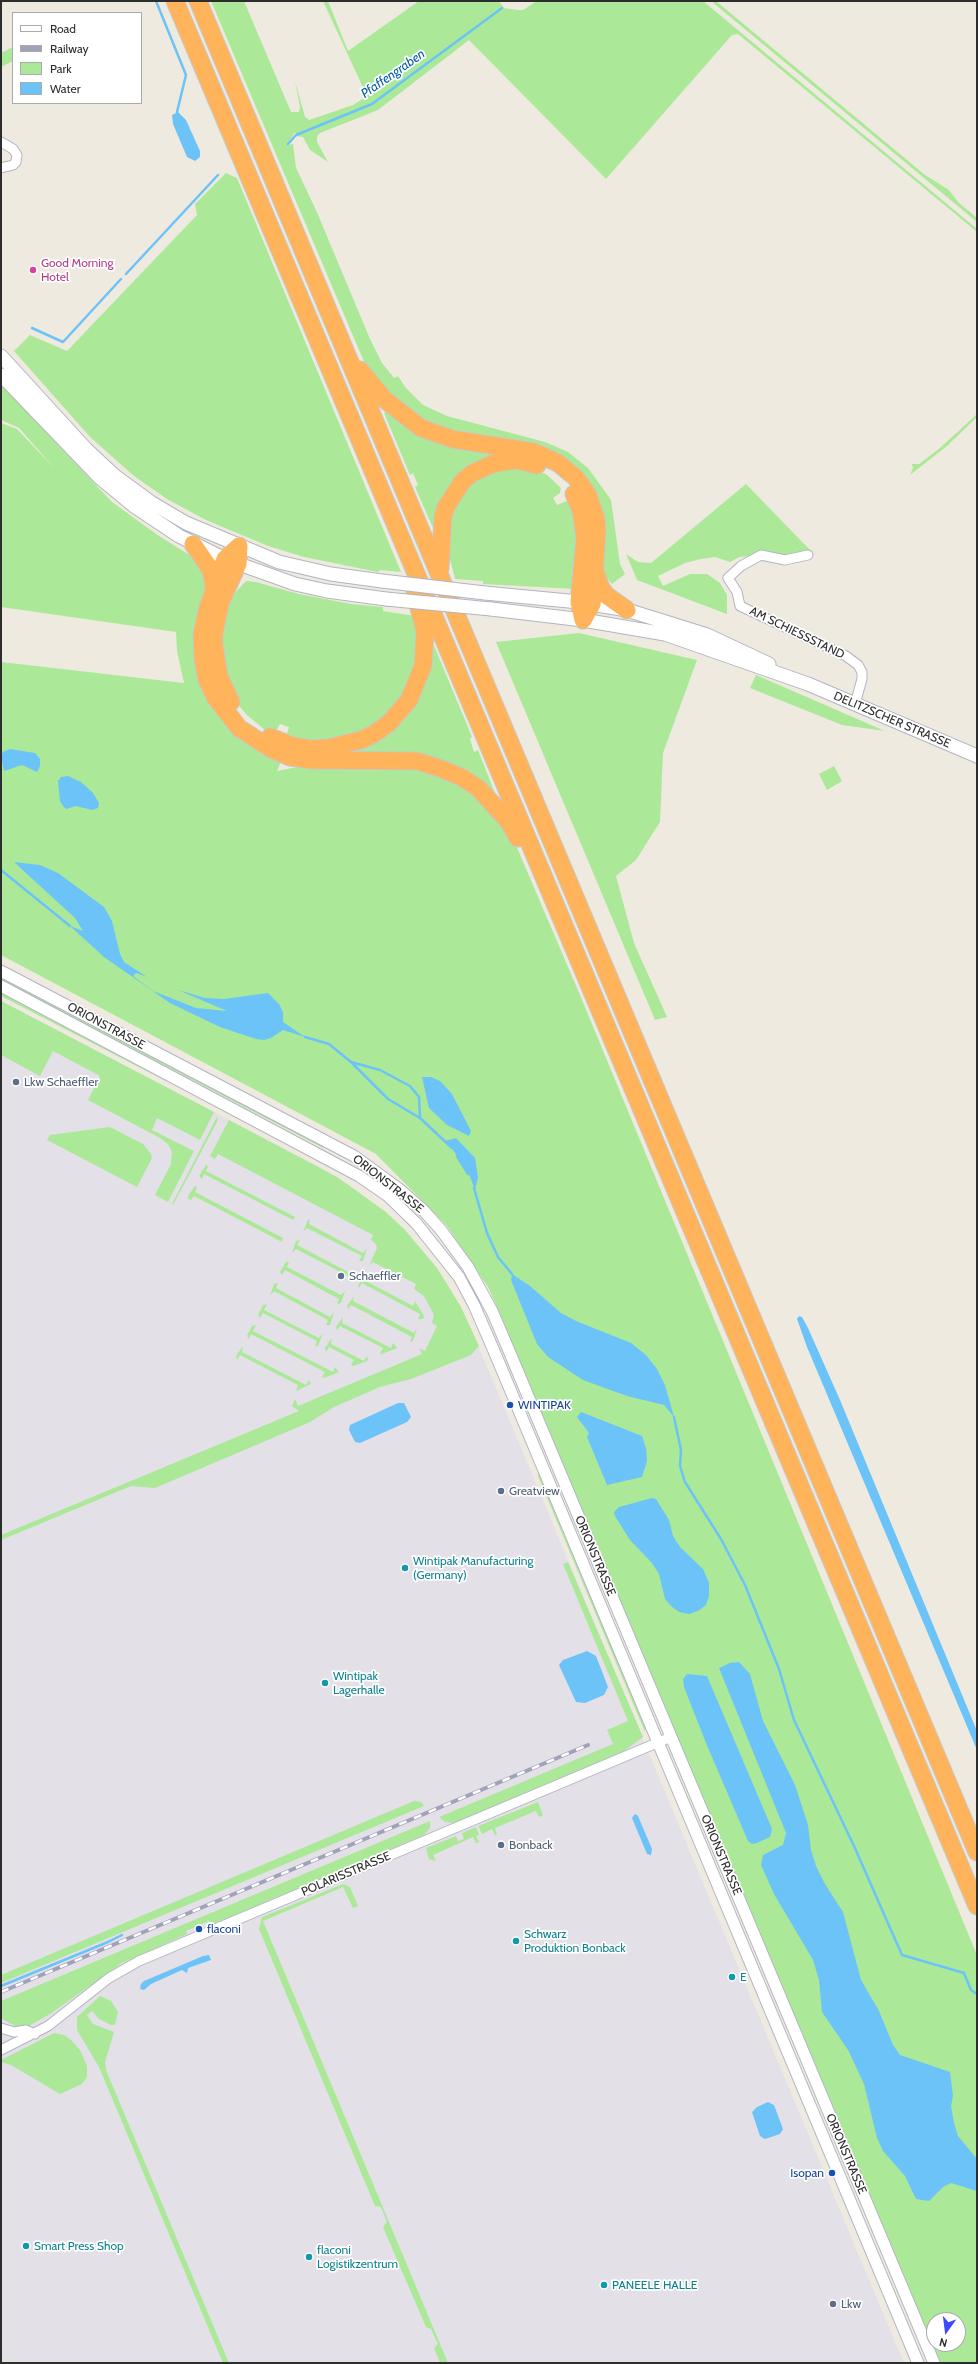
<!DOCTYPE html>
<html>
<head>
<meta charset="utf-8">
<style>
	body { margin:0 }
	#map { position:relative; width:978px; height:2364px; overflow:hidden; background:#efeadf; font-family:Cabin,sans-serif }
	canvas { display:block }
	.frame { position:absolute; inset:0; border:2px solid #2d2d2d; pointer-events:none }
	.legend { position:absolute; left:12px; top:12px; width:130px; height:92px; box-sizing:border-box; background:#fff; border:1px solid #ababab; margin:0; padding:5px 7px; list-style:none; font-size:12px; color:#2d2d2d }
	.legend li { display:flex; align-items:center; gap:8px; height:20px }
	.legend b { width:20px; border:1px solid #ababab }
	.north { position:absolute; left:926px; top:2312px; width:40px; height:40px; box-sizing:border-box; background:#fff; border:1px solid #ababab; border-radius:50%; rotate:194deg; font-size:11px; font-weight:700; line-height:16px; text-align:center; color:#2d2d2d }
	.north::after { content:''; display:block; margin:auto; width:14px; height:18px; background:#3d4bff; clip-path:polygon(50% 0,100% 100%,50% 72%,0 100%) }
</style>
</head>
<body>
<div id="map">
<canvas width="978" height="2364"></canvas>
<div class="frame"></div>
<ul class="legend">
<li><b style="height:5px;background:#fff"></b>Road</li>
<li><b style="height:5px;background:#a1a2b9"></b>Railway</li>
<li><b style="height:11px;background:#abe998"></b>Park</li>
<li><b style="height:11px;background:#6bc3f8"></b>Water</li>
</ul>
<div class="north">N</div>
</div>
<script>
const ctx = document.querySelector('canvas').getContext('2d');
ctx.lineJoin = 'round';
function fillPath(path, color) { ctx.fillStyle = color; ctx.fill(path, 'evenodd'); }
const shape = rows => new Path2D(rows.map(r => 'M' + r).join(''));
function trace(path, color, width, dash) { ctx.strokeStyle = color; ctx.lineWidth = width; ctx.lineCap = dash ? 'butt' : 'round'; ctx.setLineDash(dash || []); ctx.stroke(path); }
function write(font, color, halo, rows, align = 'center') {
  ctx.font = font + ' Cabin,sans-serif'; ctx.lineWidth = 3.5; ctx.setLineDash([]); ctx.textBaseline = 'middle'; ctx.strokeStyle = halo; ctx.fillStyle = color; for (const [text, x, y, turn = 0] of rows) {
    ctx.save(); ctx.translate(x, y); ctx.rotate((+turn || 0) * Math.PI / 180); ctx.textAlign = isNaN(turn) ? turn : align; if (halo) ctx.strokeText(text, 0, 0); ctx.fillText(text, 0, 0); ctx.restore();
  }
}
fillPath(shape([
	[1,1001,320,1167,354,1188,405,1230,437,1268,450,1288,470,1326,904,2363,1,2363]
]), '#e3e0e8');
fillPath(shape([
	[211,1,244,1,291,112,299,112,300,107,295,81,305,117,309,120,353,105,367,96,323,1,328,1,348,51,419,1,499,1,504,8,518,10,523,10,537,1,703,1,977,229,977,232,738,34,732,35,606,179,469,40,378,110,320,133,317,136,317,142,328,162,310,150,303,137,297,136,295,132,288,143,288,145,293,144,296,168,316,210,370,339,382,363,394,378,398,376,405,387,423,405,447,416,545,442,568,452,588,468,611,500,620,564,625,574,612,584,605,577,578,475,499,444,411,418,365,364],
	[711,1,716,1,925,175,949,190,958,202,977,218,977,222],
	[13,47,13,61,1,67,1,53],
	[226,173,237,178,401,572,380,570,378,572,304,557,268,546,206,520,167,499,134,476,90,437,14,351,30,335,67,351,197,215,195,204],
	[1,385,112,502,159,536,196,559,205,568,211,694,282,759,277,771,308,765,414,767,465,785,512,836,580,995,977,1955,977,2363,939,2363,498,1309,488,1287,447,1226,376,1154,1,955,1,662,184,683,177,651,176,632,1,607,1,423,17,429,55,469,19,428,1,420],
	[934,2320,958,2320,958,2344,934,2344],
	[387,411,502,452,483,464,437,527,433,528,415,487,418,485,413,473,410,475,384,413],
	[977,414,977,417,947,446,910,475,913,468,912,464,919,464,940,448],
	[504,467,536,470,546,474,561,488,560,493,553,498,557,505,569,500,580,529,575,589,483,584,483,581,455,579,448,551,447,516,470,481],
	[746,484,810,550,790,558,762,555,739,557,730,562,715,557,701,559,685,563,658,576,663,586,690,574,707,574,720,583,727,595,727,614,637,580,626,554,638,562,651,563],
	[246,581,256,582,299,594,351,604,383,607,383,611,415,616,419,620,416,680,379,727,326,745,286,737,289,727,280,724,275,733,265,730,247,715,235,701,229,687,220,644,226,610,232,596],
	[579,633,697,660,663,753,660,822,636,860,616,876,634,943,667,1017,655,1020,496,642],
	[433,643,472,737,470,739,474,752,478,750,500,806,469,779,326,754,385,732],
	[756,675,885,731,842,725,750,688],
	[834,766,842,781,827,790,819,774],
	[1,976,325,1145,323,1148,1,980],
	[1,992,167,1078,166,1081,1,996],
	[1,1001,214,1112,200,1140,157,1118,152,1130,194,1151,168,1202,155,1195,171,1164,172,1152,168,1144,160,1138,88,1100,100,1076,53,1051,40,1076,1,1055],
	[218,1115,217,1122,173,1205,172,1204],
	[229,1120,337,1177,386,1212,405,1230,437,1268,461,1307,479,1346,471,1355,411,1379,380,1387,334,1407,310,1422,155,1488,131,1486,1,1540,1,1535,299,1411,292,1406,295,1399,298,1406,422,1354,419,1348,425,1351,437,1326,432,1323,434,1315,424,1296,414,1289,416,1284,373,1262,369,1266,377,1248,376,1244,371,1240,373,1235,218,1154,215,1159,210,1156],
	[110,1127,143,1144,151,1154,152,1158,137,1187,47,1140,50,1135],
	[206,1165,208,1166,206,1171,295,1217,293,1220,204,1174,202,1179,199,1176],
	[195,1186,197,1187,195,1192,283,1238,282,1242,194,1196,191,1200,188,1199,188,1196],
	[310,1219,309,1224,363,1253,367,1248,363,1261,359,1261,362,1256,307,1228,303,1232,308,1220],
	[300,1240,297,1245,352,1274,356,1269,351,1282,348,1282,350,1277,296,1249,292,1253,296,1241],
	[286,1262,289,1262,287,1267,341,1295,345,1291,341,1303,337,1304,339,1299,285,1270,282,1275,280,1272],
	[366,1275,364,1280,413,1306,415,1301,424,1316,423,1319,418,1319,420,1314,362,1283,359,1288,358,1286,363,1276],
	[278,1283,276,1288,330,1317,334,1312,330,1325,326,1325,328,1320,274,1291,270,1296,274,1284],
	[354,1296,353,1301,414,1333,417,1328,413,1341,410,1342,412,1337,351,1305,348,1309,347,1306],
	[267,1304,264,1310,319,1338,323,1333,318,1346,315,1346,317,1341,263,1313,260,1318,258,1315,263,1305],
	[343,1317,342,1323,391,1348,393,1343,397,1348,382,1354,380,1353,383,1348,340,1326,337,1331,336,1327],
	[256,1325,253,1331,333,1372,335,1367,339,1372,324,1378,322,1377,325,1372,251,1334,249,1339,247,1336,252,1326],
	[332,1338,331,1344,364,1361,367,1356,368,1360,367,1361,353,1366,351,1365,354,1360,329,1347,326,1352,325,1348],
	[243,1346,242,1352,306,1385,309,1380,311,1384,296,1391,298,1385,240,1355,237,1360,236,1356],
	[538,1472,645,1725,645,1732,538,1476],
	[568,1562,643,1737,624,1751,454,1823,445,1822,439,1817,613,1744,607,1730,628,1721,563,1564],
	[414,1801,421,1802,424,1806,1,1983,1,1975],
	[538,1802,543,1815,539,1817,536,1811,495,1828,497,1835,495,1835,492,1829,482,1834,478,1826],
	[430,1821,430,1828,424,1835,211,1925,209,1921,186,1931,187,1934,122,1963,50,2014,27,2027,14,2029,15,2026,1,2018,1,2001],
	[476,1827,479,1835,476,1836,479,1842,476,1843,473,1837,433,1855,436,1861,429,1859,426,1848,456,1836,458,1841,464,1839,462,1833],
	[343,1884,350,1887,358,1906,353,1908,343,1887,263,1921,448,2363,440,2363,434,2348,438,2344,431,2329,426,2327,383,2227,387,2222,381,2207,375,2206,259,1929,262,1917],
	[100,1996,111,2001,118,2012,115,2025,111,2025,99,2019,92,2011,87,2015,93,2024,114,2032,105,2062,106,2070,229,2363,223,2363,99,2067,77,2030,77,2017],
	[54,2033,64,2035,71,2040,80,2050,87,2066,87,2077,82,2084,60,2094,11,2065,1,2062,1,2060]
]), '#abe998');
fillPath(shape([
	[178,112,186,120,200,151,200,157,195,161,187,157,173,124,172,115],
	[10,749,35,753,40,759,40,766,37,772,22,765,4,771,1,756,3,752],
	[68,776,81,782,93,793,99,803,98,808,92,810,76,806,66,809,63,806,60,801,58,781,61,777],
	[14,862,40,865,58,873,104,907,112,921,120,954,124,962,147,977,136,973,133,976,153,991,196,1008,227,1011,178,990,205,998,224,999,268,993,279,1004,283,1012,283,1022,305,1037,283,1030,271,1038,264,1040,256,1039,220,1027,170,1003,104,957,70,926,83,931,75,918],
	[422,1077,431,1077,440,1081,452,1094,471,1131,469,1136,447,1125,429,1108],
	[456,1138,475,1158,478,1177,475,1190,469,1174,451,1147,445,1141],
	[512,1274,530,1286,561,1313,576,1321,631,1343,646,1355,657,1369,665,1385,674,1417,664,1405,627,1396,583,1380,548,1357,537,1344,511,1280],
	[799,1316,802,1317,808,1328,840,1400,977,1731,977,1750,807,1347,797,1319],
	[398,1403,404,1403,411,1417,407,1422,360,1443,355,1442,349,1430,350,1425],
	[581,1412,642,1436,646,1448,647,1461,642,1477,607,1485,587,1437,589,1433,577,1417],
	[652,1498,656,1499,669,1520,673,1536,680,1547,703,1569,709,1583,709,1596,706,1605,698,1611,689,1614,679,1612,671,1606,665,1599,659,1574,652,1563,630,1540,615,1516,614,1512,619,1507],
	[587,1651,596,1656,608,1687,604,1695,585,1703,576,1702,559,1665,563,1660],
	[739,1662,750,1674,763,1721,795,1785,808,1825,811,1850,816,1866,825,1884,843,1912,861,1980,879,2011,893,2045,900,2055,950,2072,953,2096,951,2106,954,2123,958,2136,977,2159,977,2191,951,2183,943,2187,929,2201,916,2199,905,2176,883,2151,877,2138,864,2084,848,2050,822,2012,819,1980,813,1960,774,1894,761,1865,763,1855,783,1845,786,1833,719,1668,730,1663],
	[687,1674,707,1676,772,1829,770,1837,757,1843,752,1844,748,1841,706,1743,684,1687,683,1679],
	[635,1814,638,1816,652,1849,651,1855,647,1854,632,1818],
	[209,1955,211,1960,188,1968,187,1973,182,1970,151,1984,144,1990,140,1989,141,1984,144,1981,203,1956],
	[768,2102,774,2105,783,2129,780,2134,765,2139,760,2136,752,2112,757,2107]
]), '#6bc3f8');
trace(shape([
	[156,1,186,75,177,112],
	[288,144,296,135,372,104,502,8],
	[126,274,218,175],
	[32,328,63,342,121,279],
	[1,870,70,926],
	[305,1037,329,1044,351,1062,388,1099,420,1118,452,1148],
	[351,1062,380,1070,410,1086,419,1097,420,1117],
	[457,1156,468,1174],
	[474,1188,487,1233,498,1257,512,1274],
	[674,1417,681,1450,680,1466,685,1482,721,1539,745,1585,779,1669,794,1720,854,1846,902,1955,964,1973,971,1990,977,1994],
	[1,1986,108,1942,122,1935]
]), '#6bc3f8', 2.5);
const minor = shape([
	[1,142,13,149,17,155,16,162,13,165,1,168],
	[808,555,785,560,761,555,741,566,728,578,737,592,740,606,846,656,858,665,862,672,862,679,855,704],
	[1,2028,14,2032,26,2030,35,2034],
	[1,2050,48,2026,109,1978,139,1961,671,1737]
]);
const tertiary = shape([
	[1,971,354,1156,399,1189,424,1211,441,1230,468,1267,492,1311,507,1346,934,2363],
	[1,986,359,1176,388,1196,416,1223,459,1277,474,1305,494,1351,918,2363]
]);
const secondary = shape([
	[1,356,86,449,115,476,152,503,186,523,279,562,331,574,382,581],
	[1,375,100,478,134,506,179,536,225,559,295,584,327,591,386,599],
	[485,593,579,602,627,610,707,635,769,664],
	[491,609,583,620,665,634,808,684,977,756]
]);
const motorway = shape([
	[175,1,977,1906],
	[198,1,977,1852],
	[360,370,384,399,421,428,452,439,534,452,558,463,576,478,588,495,596,519,597,531,593,595,592,604,583,620],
	[574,494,581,511,585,538,579,602,583,620],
	[193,544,211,570,214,588],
	[239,546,225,559,208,607,202,634,203,659,207,680,215,697,239,728,271,749,290,757,311,760,417,761,442,769,463,778,479,789,509,822,518,838],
	[440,569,443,517,446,507,462,482,471,474,492,464,516,460,537,465],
	[596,574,600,586,606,595,627,610],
	[231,702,219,676,214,645,214,633,221,601,238,564,239,546],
	[270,737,293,746,311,749,328,748,361,740,374,734,389,723,409,700,423,666,425,631,415,593]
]);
trace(minor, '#b3b4c2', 11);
trace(tertiary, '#b3b4c2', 13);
trace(secondary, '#b3b4c2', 15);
trace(motorway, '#c8c8c8', 19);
trace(minor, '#fff', 9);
trace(tertiary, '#fff', 11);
trace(secondary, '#fff', 13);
trace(motorway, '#ffb45b', 17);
const rail = shape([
	[1,1992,588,1745]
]);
trace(rail, '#a1a2b9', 4);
trace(rail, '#fff', 2.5, [8]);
const secondaryBridge = shape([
	[382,581,485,593],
	[386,599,491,609]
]);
trace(secondaryBridge, '#b3b4c2', 15, []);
trace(secondaryBridge, '#fff', 13);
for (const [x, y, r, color] of [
	[33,270,4,"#d1479c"],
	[16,1082,4,"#5c6f8a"],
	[341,1276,4,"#5c6f8a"],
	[510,1405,4,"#1a4fb4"],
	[501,1491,4,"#5c6f8a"],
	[405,1568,4,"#0f9aa8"],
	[325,1683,4,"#0f9aa8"],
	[501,1845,4,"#5c6f8a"],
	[199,1929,4,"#1a4fb4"],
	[516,1941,4,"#0f9aa8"],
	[732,1977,4,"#0f9aa8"],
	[832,2173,4,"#1a4fb4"],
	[26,2246,4,"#0f9aa8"],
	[309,2257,4,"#0f9aa8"],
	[604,2285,4,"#0f9aa8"],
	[833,2304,4,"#5c6f8a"]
]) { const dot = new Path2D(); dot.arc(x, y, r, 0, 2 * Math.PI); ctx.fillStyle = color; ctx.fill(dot); trace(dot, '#fff', 1.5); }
write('12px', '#b23c85', '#fff', [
	["Good Morning",41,263],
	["Hotel",41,277]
], 'left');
write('12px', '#2d2d2d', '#fff', [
	["AM SCHIESSSTAND",797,633,26],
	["DELITZSCHER STRASSE",892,720,23],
	["ORIONSTRASSE",106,1026,28],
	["ORIONSTRASSE",388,1184,38],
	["ORIONSTRASSE",595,1556,67],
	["ORIONSTRASSE",721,1855,67],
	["POLARISSTRASSE",346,1874,-23],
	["ORIONSTRASSE",846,2154,67]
]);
write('12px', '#4e5e75', '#fff', [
	["Lkw Schaeffler",24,1082],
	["Schaeffler",349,1276],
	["Greatview",509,1491],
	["Bonback",509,1845],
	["Lkw",841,2304]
], 'left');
write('12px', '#164399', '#fff', [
	["WINTIPAK",518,1405],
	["flaconi",207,1929],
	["Isopan",824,2173,"right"]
], 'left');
write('12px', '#0d838f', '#fff', [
	["Wintipak Manufacturing",413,1561],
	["(Germany)",413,1575],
	["Wintipak",333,1676],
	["Lagerhalle",333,1690],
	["Schwarz",524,1934],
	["Produktion Bonback",524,1948],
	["E",740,1977],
	["Smart Press Shop",34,2246],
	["flaconi",317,2250],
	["Logistikzentrum",317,2264],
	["PANEELE HALLE",612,2285]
], 'left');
write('italic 13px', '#035fac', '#fff', [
	["Pfaffengraben",393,74,-35]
]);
</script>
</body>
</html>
